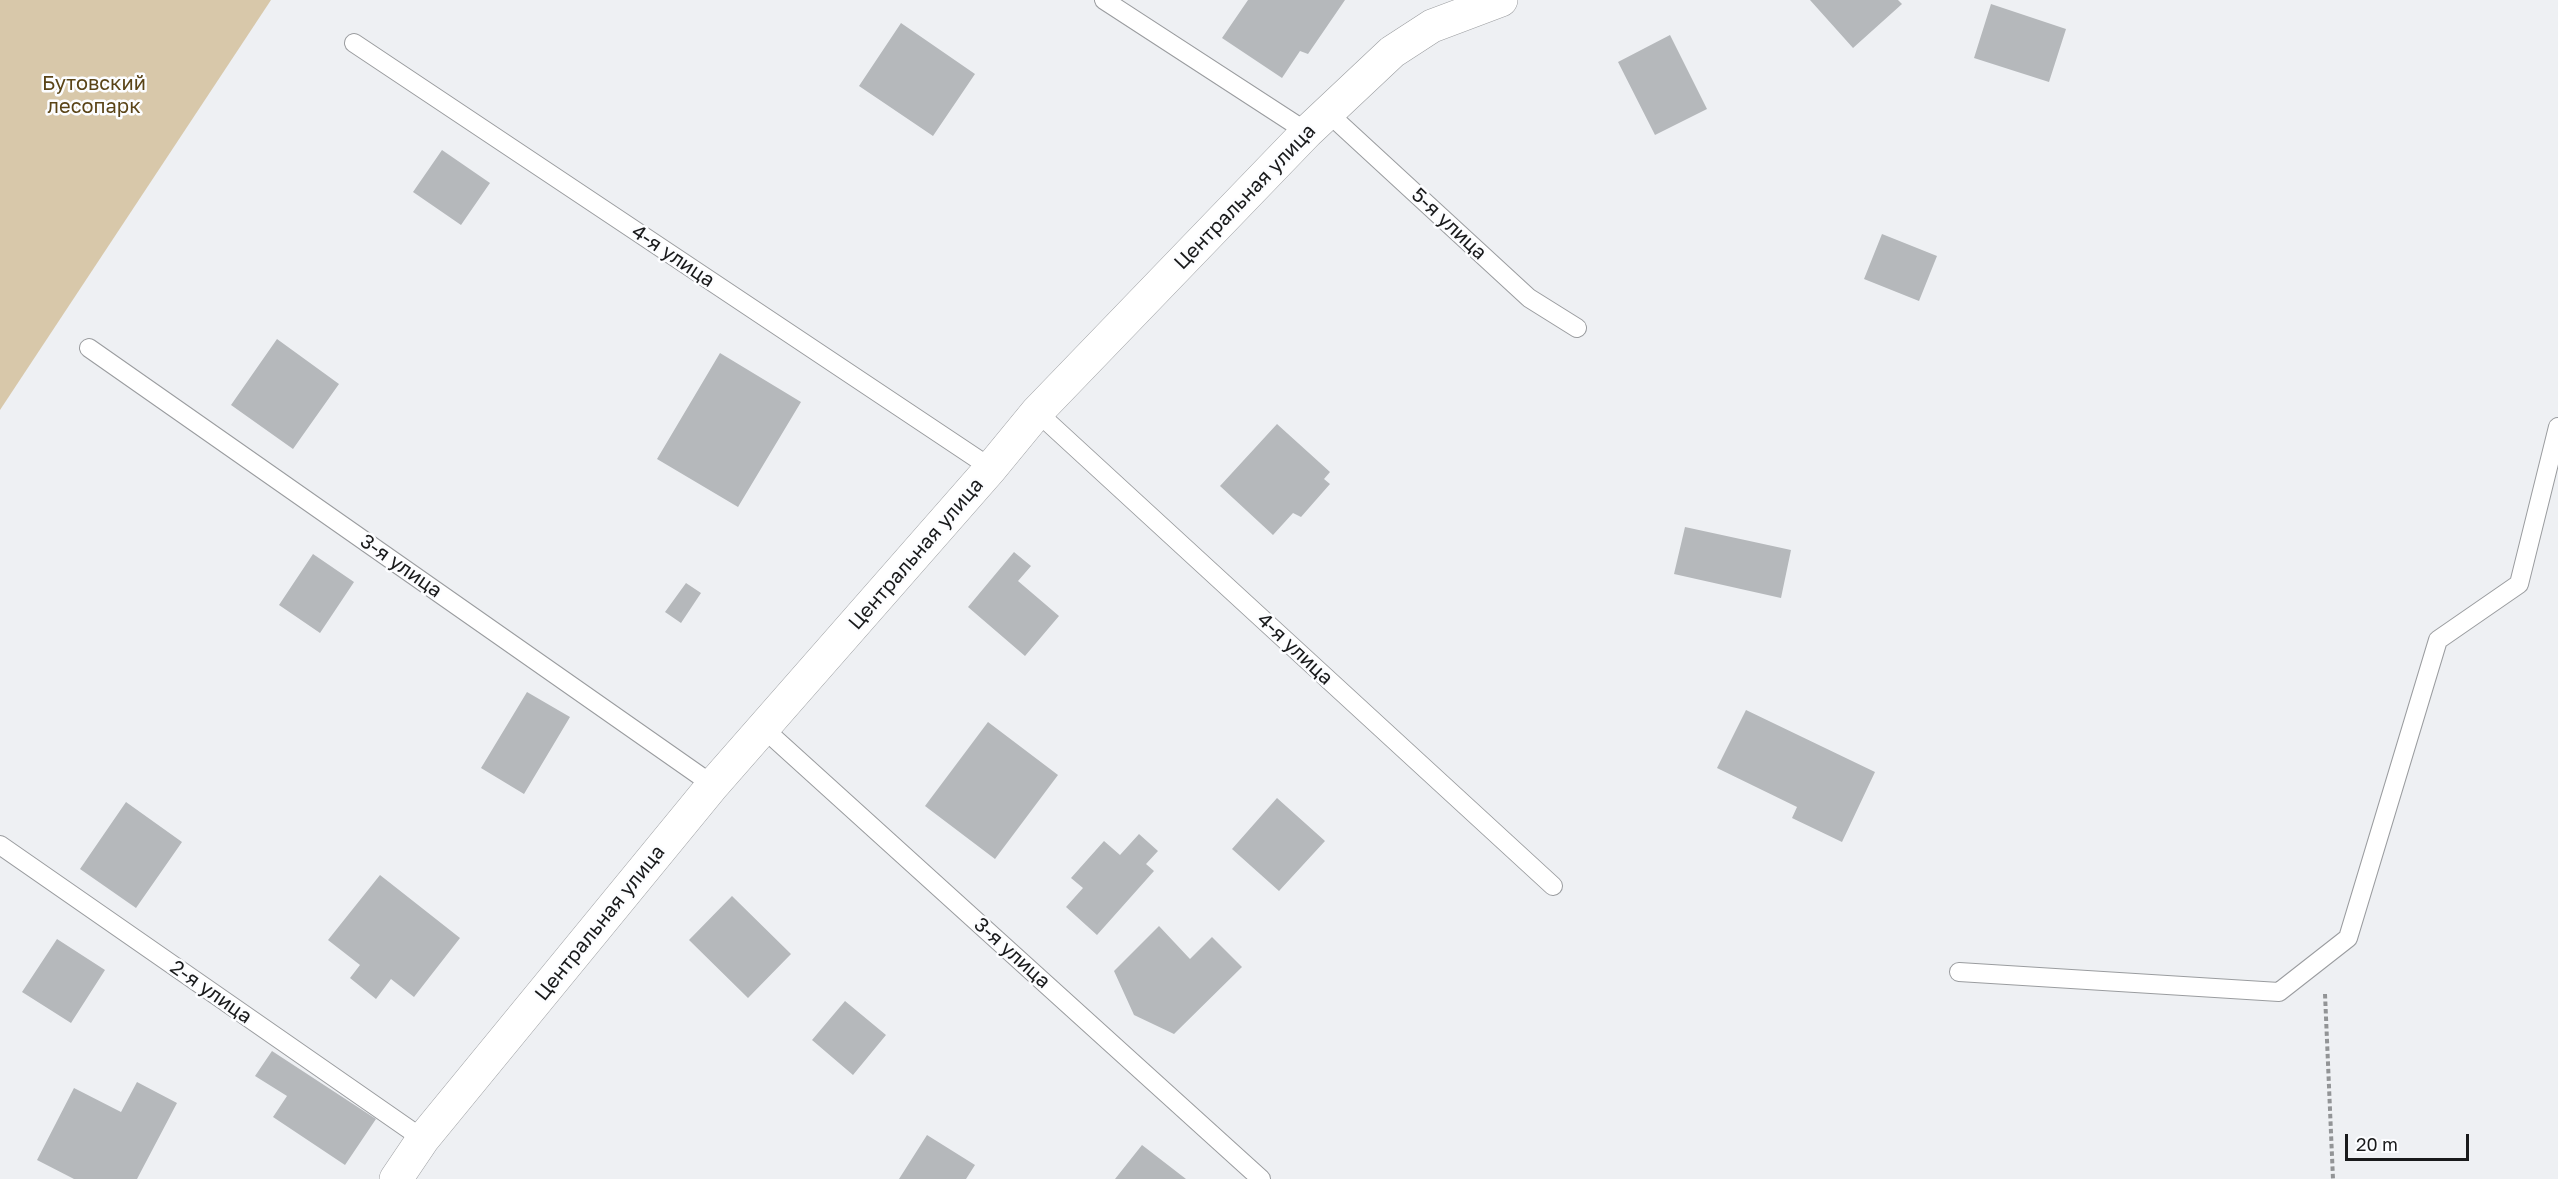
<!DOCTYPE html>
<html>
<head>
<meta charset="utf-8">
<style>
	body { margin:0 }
	#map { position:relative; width:2558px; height:1179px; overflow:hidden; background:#eef0f3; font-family:"Golos Text",sans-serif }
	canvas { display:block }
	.scale { position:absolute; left:2345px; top:1134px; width:124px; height:27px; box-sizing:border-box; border:3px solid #191a1b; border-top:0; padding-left:8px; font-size:18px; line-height:21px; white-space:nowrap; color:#191a1b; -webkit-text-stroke:4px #fcfdff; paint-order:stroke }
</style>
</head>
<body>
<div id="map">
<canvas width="2558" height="1179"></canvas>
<div class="scale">20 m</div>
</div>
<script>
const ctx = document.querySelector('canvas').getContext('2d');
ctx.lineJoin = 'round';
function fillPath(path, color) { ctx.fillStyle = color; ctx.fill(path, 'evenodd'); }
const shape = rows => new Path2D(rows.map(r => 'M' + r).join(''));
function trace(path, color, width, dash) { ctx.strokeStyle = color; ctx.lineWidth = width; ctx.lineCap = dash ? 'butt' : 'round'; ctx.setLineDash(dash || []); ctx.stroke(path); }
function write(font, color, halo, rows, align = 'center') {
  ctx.font = font + ' "Golos Text",sans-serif'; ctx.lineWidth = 5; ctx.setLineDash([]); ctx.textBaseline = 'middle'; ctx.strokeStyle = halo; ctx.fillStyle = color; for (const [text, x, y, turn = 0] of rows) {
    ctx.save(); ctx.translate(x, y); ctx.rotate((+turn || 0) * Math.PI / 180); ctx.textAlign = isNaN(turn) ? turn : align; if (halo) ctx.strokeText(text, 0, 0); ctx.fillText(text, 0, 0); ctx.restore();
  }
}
fillPath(shape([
	[0,0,271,0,0,410]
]), '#d8c8aa');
fillPath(shape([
	[1248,0,1345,0,1308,54,1300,51,1282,78,1222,38],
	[1810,0,1898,0,1902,4,1853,48],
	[1991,4,2066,29,2049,82,1974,58],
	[901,23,975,74,933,136,859,86],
	[1670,35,1707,109,1655,135,1618,62],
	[442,150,490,183,461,225,413,192],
	[1882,234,1937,256,1919,301,1864,279],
	[277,339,339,384,293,449,231,405],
	[720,353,801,402,738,507,657,459],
	[1277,424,1330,472,1324,479,1330,484,1301,517,1293,513,1273,535,1220,486],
	[1685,527,1791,550,1781,598,1674,574],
	[1014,552,1031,566,1018,581,1059,616,1025,656,968,607],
	[313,554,354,582,320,633,279,605],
	[686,583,701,593,681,623,665,612],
	[527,692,570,717,524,794,481,768],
	[1746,710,1875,772,1842,842,1792,818,1797,807,1717,768],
	[988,722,1058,775,995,859,925,806],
	[1277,798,1325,841,1279,891,1232,849],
	[126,802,182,842,136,908,80,869],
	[1139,834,1158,851,1146,864,1154,871,1097,935,1066,907,1083,888,1071,878,1104,841,1120,855],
	[380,875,460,938,414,997,391,979,376,999,350,978,360,965,328,940],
	[732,896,791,954,748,998,689,940],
	[1159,926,1190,959,1212,937,1242,967,1174,1034,1134,1015,1114,971],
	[57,939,105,970,71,1023,22,992],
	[845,1001,886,1035,853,1075,812,1040],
	[272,1051,376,1119,345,1165,273,1117,287,1096,255,1076],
	[137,1082,177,1103,137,1179,74,1179,37,1160,74,1088,121,1112],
	[927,1135,975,1165,966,1179,899,1179],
	[1142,1145,1186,1179,1115,1179]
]), '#b5b8bb');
const lane = shape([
	[1104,0,1307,132],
	[354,43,991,468],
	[1327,112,1529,298,1577,328],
	[89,348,713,785],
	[1037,412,1553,886],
	[763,728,1261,1179],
	[0,845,423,1139],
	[1959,972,2279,992,2348,938,2438,640,2519,584,2558,427]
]);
const street = shape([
	[396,1179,423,1139,713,785,991,468,1037,412,1307,132,1392,52,1432,26,1501,0]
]);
trace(lane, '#9a9c9f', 20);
trace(street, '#9a9c9f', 34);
trace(shape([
	[2325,994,2333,1179]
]), '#929496', 4, [4.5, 3]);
trace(lane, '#fff', 18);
trace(street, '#fff', 33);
write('20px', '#5a4417', '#fcfdff', [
	["Бутовский",94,84],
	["лесопарк",94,107]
]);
write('20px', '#191a1b', '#fcfdff', [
	["Центральная улица",1245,197,-46],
	["5-я улица",1449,224,43],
	["4-я улица",673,256,34],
	["Центральная улица",916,554,-49],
	["3-я улица",401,566,35],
	["4-я улица",1295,649,43],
	["Центральная улица",600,923,-51],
	["3-я улица",1012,953,42],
	["2-я улица",211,992,35]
]);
</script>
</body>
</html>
